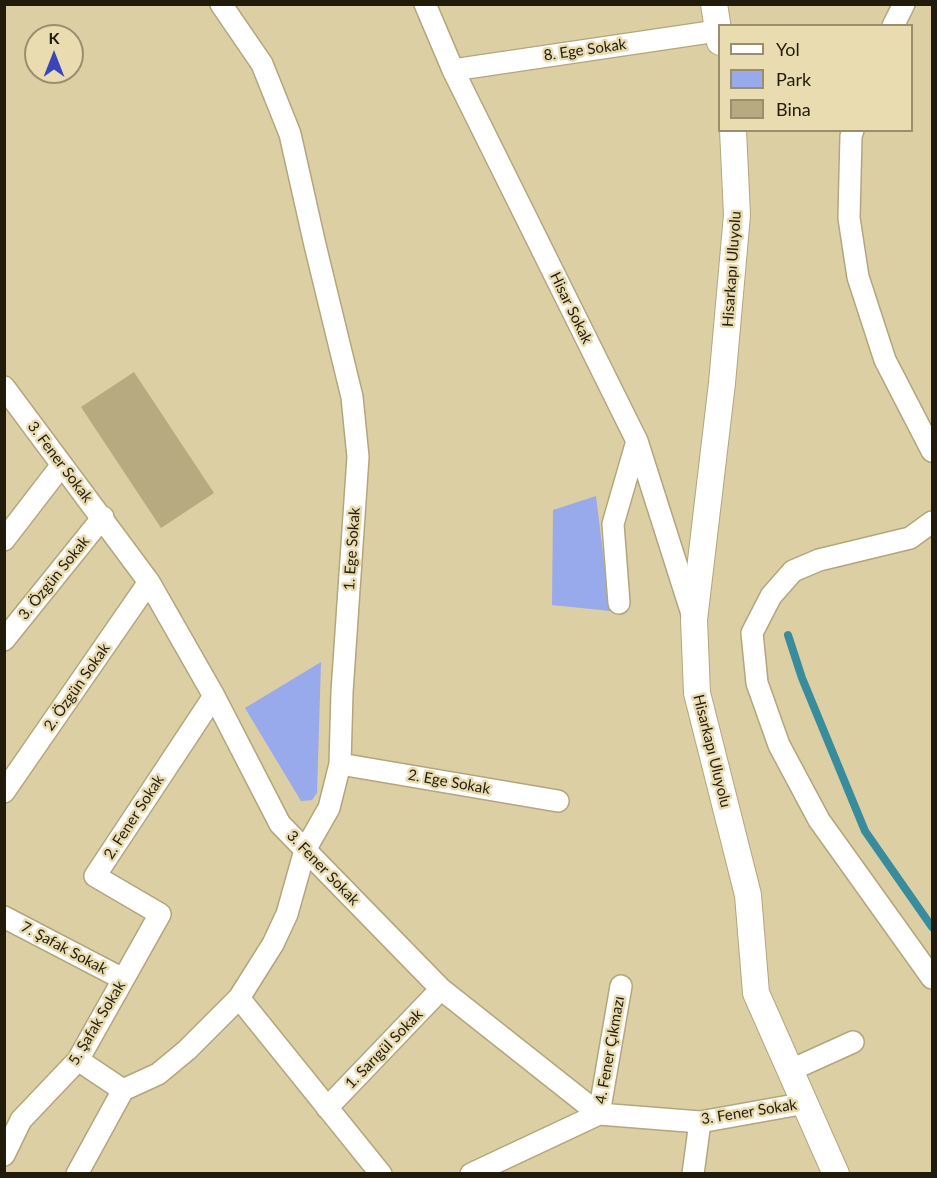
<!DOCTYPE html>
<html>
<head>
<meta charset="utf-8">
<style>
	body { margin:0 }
	#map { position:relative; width:937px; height:1178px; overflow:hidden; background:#dccfa4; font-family:Lato,sans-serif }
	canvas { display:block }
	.frame { position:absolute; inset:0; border:6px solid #201b0b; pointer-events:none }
	.legend { position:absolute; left:718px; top:24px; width:195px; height:108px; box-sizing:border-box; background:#eadcb1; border:2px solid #998f6f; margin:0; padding:8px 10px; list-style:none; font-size:18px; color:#201b0b }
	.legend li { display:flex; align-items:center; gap:12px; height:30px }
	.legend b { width:30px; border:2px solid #998f6f }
	.north { position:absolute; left:24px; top:24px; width:60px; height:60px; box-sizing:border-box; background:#eadcb1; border:2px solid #998f6f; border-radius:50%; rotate:0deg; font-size:16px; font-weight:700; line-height:24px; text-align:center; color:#201b0b }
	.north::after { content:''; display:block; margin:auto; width:21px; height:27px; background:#3945b8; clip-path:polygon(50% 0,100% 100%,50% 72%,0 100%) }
</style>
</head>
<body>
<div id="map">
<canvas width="937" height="1178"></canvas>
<div class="frame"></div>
<ul class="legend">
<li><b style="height:8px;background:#fff"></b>Yol</li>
<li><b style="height:16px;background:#98a9ec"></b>Park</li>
<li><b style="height:16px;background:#b7aa80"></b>Bina</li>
</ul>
<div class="north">K</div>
</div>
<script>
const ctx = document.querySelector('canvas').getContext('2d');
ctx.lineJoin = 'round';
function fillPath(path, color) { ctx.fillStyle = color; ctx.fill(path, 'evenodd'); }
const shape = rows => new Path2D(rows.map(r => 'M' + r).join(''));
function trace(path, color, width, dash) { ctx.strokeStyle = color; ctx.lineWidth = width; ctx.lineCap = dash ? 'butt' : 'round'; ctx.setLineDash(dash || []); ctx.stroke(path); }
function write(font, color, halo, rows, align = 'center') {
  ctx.font = font + ' Lato,sans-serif'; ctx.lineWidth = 5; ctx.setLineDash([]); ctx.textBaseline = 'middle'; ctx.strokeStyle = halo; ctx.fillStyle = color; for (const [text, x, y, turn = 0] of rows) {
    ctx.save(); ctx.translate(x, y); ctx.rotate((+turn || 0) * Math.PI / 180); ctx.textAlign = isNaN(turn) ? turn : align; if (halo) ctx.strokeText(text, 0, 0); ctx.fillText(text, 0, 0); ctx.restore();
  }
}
fillPath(shape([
	[596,496,610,611,552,605,553,510],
	[321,662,317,793,312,800,301,801,245,708]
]), '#98a9ec');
trace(shape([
	[788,635,802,678,865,831,932,927]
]), '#398c9c', 8);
fillPath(shape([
	[134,372,214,493,161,528,81,407]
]), '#b7aa80');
const minor = shape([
	[425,4,453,70,637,441,693,617],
	[893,26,904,4],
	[453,70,717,31],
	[853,130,851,136,849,218,858,277,885,360,932,451],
	[4,387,149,582,214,696,280,824,441,989,599,1114,700,1122,806,1103],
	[932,522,910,538,819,560,793,571,771,596,752,633,757,683,779,745,819,820,932,978],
	[4,540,61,466],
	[619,603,613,524,637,441],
	[4,640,103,517],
	[340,764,558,801],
	[4,792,149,582],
	[4,917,123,979],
	[239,998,381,1174],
	[78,1060,123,1090],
	[791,1070,853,1042],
	[123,1090,158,1074,187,1050,239,998,273,944,287,914,305,850,329,808,340,764,342,692,358,457,352,397,315,245,290,134,262,64,221,4],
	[327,1108,441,989],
	[4,1155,21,1120,78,1060,160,914,95,876,214,696],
	[77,1174,123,1090],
	[471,1174,599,1114,621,986],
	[693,1174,700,1122]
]);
const tertiary = shape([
	[714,4,720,42],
	[733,130,737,215,722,383,694,620,697,693,748,895,756,993,836,1174]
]);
trace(minor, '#b3a67d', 24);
trace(tertiary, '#b3a67d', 28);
trace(minor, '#fff', 21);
trace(tertiary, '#fff', 26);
write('15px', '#201b0b', '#eadcb1', [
	["8. Ege Sokak",585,50,-8],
	["Hisarkapı Uluyolu",732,269,-86],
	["Hisar Sokak",571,308,64],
	["3. Fener Sokak",60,462,53],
	["1. Ege Sokak",352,549,-86],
	["3. Özgün Sokak",54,578,-51],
	["2. Özgün Sokak",77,687,-55],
	["Hisarkapı Uluyolu",712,751,76],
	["2. Ege Sokak",449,782,10],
	["2. Fener Sokak",134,817,-57],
	["3. Fener Sokak",323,868,46],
	["7. Şafak Sokak",64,948,28],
	["5. Şafak Sokak",97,1023,-59],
	["1. Sarıgül Sokak",384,1049,-46],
	["4. Fener Çıkmazı",610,1050,-80],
	["3. Fener Sokak",749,1112,-9]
]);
</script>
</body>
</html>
